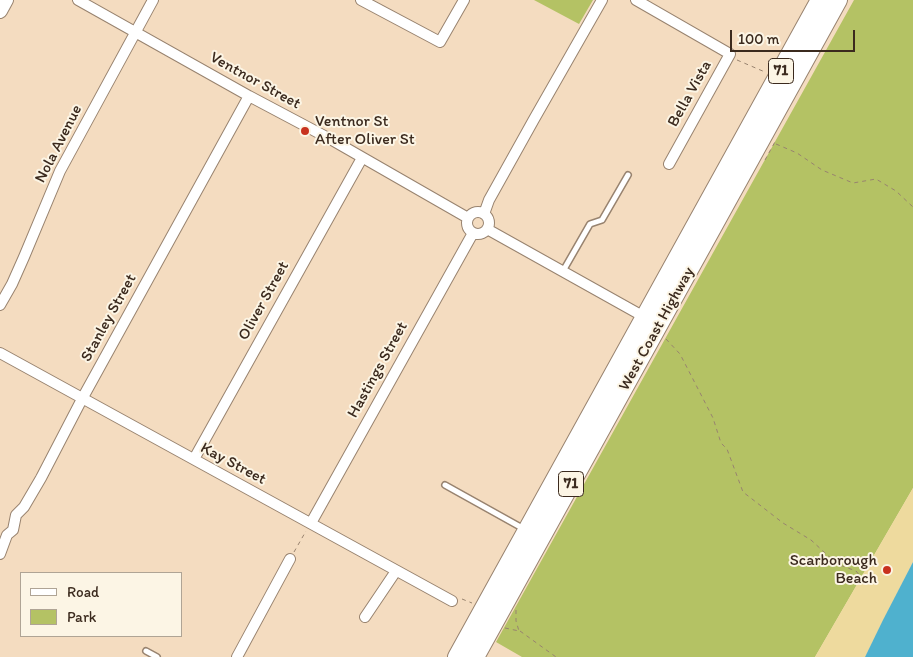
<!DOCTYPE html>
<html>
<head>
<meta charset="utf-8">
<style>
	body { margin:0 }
	#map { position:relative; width:913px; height:657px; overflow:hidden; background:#f4dcc0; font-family:Itim,sans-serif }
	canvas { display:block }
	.legend { position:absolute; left:20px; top:572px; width:162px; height:65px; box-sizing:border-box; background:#fcf5e5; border:1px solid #afa495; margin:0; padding:6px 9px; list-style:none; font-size:15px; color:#3b2a1e }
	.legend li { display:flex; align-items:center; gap:10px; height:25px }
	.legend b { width:25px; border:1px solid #afa495 }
	.scale { position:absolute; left:730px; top:30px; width:125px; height:22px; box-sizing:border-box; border:2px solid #3b2a1e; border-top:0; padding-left:6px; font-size:15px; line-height:18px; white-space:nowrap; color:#3b2a1e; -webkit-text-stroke:4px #fcf5e5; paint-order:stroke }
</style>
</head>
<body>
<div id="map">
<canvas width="913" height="657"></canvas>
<ul class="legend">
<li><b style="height:6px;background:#fff"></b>Road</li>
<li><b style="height:14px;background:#b4c264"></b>Park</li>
</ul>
<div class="scale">100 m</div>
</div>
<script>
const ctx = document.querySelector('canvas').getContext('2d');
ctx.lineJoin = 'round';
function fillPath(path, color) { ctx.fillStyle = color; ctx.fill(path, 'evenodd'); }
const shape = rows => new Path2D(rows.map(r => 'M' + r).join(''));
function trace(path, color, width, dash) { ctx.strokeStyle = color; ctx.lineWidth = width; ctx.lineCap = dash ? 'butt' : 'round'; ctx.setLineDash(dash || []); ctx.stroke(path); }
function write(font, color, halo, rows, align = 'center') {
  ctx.font = font + ' Itim,sans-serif'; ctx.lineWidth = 4; ctx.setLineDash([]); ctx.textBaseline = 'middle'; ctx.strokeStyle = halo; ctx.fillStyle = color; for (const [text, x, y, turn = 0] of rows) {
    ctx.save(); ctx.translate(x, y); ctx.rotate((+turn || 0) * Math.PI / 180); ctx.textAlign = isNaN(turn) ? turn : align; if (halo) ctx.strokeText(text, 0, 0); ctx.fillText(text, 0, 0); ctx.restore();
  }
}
fillPath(shape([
	[534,0,593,0,579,24],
	[854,0,913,0,913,488,815,657,522,657,496,642]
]), '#b4c264');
fillPath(shape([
	[913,488,913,562,865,657,815,657]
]), '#eeda9e');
fillPath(shape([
	[913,562,913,657,865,657,883,620]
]), '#4fb1ce');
const lane = shape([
	[563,271,590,224,602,220,628,175],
	[445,485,524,529],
	[146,651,157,657]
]);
const street = shape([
	[78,0,249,96,332,140,468,218],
	[361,0,440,42,464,0],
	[636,0,730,54,669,164],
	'467 223a11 11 0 1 1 22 0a11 11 0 1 1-22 0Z',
	[484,214,489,200,533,121,602,0],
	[487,229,648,319],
	[0,305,12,284,24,257,60,171,153,0],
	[0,353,452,601],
	[194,459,362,158],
	[311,523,473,233],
	[0,554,7,535,13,530,16,515,24,507,41,478,82,399,249,96],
	[365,617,396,571],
	[237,657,290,559]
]);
const secondary = shape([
	[0,11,6,0]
]);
const highway = shape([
	[457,657,820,0],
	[475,657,838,0]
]);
trace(lane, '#98836f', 8);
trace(street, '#98836f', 12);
trace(secondary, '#98836f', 16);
trace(highway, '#98836f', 20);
trace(shape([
	[737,60,765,72],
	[776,144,797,153,822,170,853,183,876,179,896,191,913,207],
	[765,160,776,140],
	[666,339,680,354,713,418,721,443,727,449,743,492,783,523,811,540,837,564,856,571,861,577],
	[294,552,306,531],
	[462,599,472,603],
	[516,610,516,621,519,631],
	[505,628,519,631],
	[520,631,556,657]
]), '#98836f', 1, [4, 4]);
trace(lane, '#fff', 5);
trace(street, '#fff', 10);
trace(secondary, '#fff', 14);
trace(highway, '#fff', 18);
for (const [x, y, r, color] of [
	[305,131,5,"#c8321e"],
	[887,570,5,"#c8321e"]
]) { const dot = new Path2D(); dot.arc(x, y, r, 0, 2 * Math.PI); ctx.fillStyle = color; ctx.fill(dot); trace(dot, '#fcf5e5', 2); }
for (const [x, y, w] of [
	[781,71,25],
	[571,484,25]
]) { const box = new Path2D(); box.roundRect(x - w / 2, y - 12.5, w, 25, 4); ctx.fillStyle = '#fcf5e5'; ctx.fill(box); trace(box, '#3b2a1e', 1); }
write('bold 15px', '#3b2a1e', null, [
	["71",781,71],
	["71",571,484]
]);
write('16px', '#3b2a1e', '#fcf5e5', [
	["Ventnor Street",255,81,29],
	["Bella Vista",690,94,-61],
	["Nola Avenue",59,144,-63],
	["Oliver Street",264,301,-61],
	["Stanley Street",109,318,-61],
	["West Coast Highway",657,329,-61],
	["Hastings Street",378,370,-61],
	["Kay Street",233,464,28]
]);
write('16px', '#3b2a1e', '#fcf5e5', [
	["Ventnor St",315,122],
	["After Oliver St",315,140],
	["Scarborough",877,561,"right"],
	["Beach",877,579,"right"]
], 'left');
</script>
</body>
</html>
